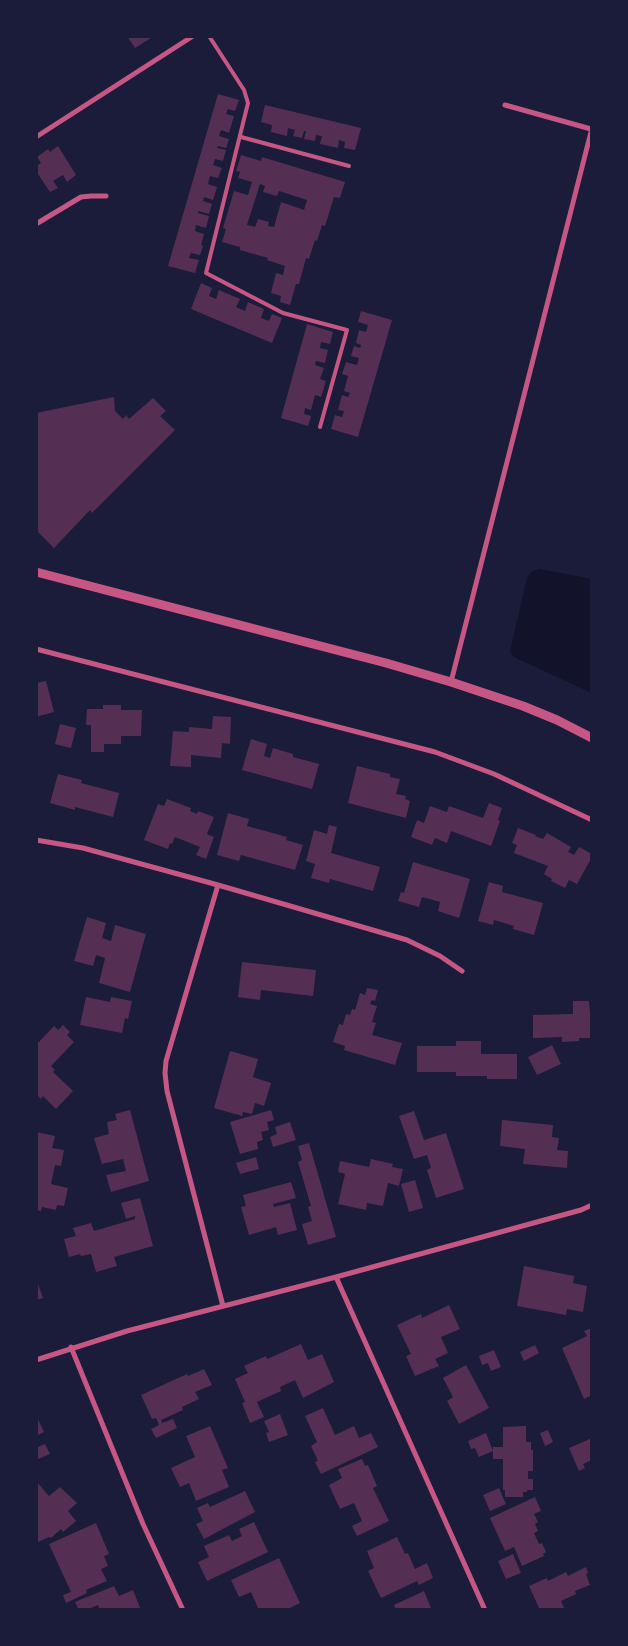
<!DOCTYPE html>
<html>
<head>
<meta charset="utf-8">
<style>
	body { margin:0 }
	#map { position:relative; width:628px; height:1646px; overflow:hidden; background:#1b1b3a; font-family:"Fira Sans Condensed",sans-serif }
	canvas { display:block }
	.frame { position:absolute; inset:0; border:38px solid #1b1b3a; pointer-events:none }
</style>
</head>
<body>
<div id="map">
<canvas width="628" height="1646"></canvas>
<div class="frame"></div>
</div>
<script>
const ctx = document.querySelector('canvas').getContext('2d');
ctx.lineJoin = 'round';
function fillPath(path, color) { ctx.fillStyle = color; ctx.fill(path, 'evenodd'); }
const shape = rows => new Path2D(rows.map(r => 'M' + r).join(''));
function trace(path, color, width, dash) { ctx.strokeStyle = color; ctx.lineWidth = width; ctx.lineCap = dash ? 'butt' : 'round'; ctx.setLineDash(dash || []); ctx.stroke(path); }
fillPath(shape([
	[539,569,592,579,592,693,518,659,513,656,510,651,527,578,531,572]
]), '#12122b');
fillPath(shape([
	[127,36,154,36,135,48],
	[218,94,239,100,235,111,228,109,226,114,234,116,229,133,221,130,219,136,229,139,226,148,218,146,217,148,226,150,223,161,215,159,213,165,222,168,218,178,210,176,208,184,217,187,213,200,204,197,203,201,212,204,209,214,198,211,198,213,209,216,206,228,196,225,195,231,204,234,201,245,203,246,200,255,191,253,189,258,199,260,195,273,168,266],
	[265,105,361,128,355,150,344,148,345,142,339,140,338,148,320,144,322,136,316,135,315,141,304,139,306,131,304,131,302,138,293,136,295,130,288,128,287,136,271,132,272,125,261,122],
	[58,146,76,175,67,182,63,175,53,181,58,188,50,192,36,171,36,166,41,163,37,157,48,149,50,152],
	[241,155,261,161,262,157,345,182,340,198,334,197,325,226,322,225,317,241,315,240,309,259,306,258,299,284,296,284,290,305,280,302,281,296,271,293,276,273,283,275,285,266,267,260,268,258,240,250,240,247,222,242,226,229,223,228,234,191,248,195,252,182,238,178,240,172,236,171],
	[260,184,265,186,263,192,277,196,279,191,307,200,304,210,281,202,274,227,268,226,269,222,258,219,255,227,247,225],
	[201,283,212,288,209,296,216,299,219,290,240,299,236,307,245,311,248,302,264,309,261,318,269,321,272,314,282,318,272,343,191,309],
	[361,311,392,320,358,437,331,429,335,415,342,417,344,411,338,410,342,395,348,397,350,393,344,391,348,376,342,374,346,362,357,365,359,358,351,356,354,346,360,348,361,345,356,343,359,330,366,332,368,325,358,322],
	[307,324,333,332,330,344,321,342,320,348,328,350,325,363,316,361,315,365,324,368,320,379,326,381,321,397,315,395,311,410,305,408,304,414,311,416,308,426,281,418],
	[114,397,115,411,123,419,126,415,129,419,153,398,166,411,160,416,175,430,92,513,90,510,54,548,36,530,36,413],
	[46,681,54,712,36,717,36,683],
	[103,705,121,705,121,710,142,710,141,736,121,736,121,744,104,744,104,752,91,752,91,725,86,725,87,709,103,709],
	[213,716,231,717,230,744,222,743,221,758,191,755,191,767,170,766,173,731,189,732,189,727,212,729],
	[60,724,76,728,71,748,55,744],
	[251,739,267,744,264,756,270,758,273,748,293,754,293,757,319,764,312,789,242,770],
	[357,766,390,774,390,777,400,779,396,794,406,796,405,799,410,801,406,818,348,803],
	[58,774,82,780,81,783,119,793,113,817,75,807,75,810,50,803],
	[167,799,191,808,190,811,197,814,198,811,214,817,207,834,214,837,206,859,196,855,200,847,175,837,172,844,170,843,168,849,144,840,158,804,164,806],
	[489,803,502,808,498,820,500,821,491,846,451,831,447,843,435,838,432,845,411,837,417,820,424,823,430,806,447,812,449,806,483,818],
	[228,813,249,819,247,826,287,837,286,840,303,845,295,870,241,855,239,861,217,855],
	[329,825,337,827,331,853,380,867,373,891,330,879,329,883,311,878,315,864,306,861,314,830,327,834],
	[518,828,536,835,535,836,543,839,547,833,571,847,568,852,574,855,579,847,592,854,592,857,577,884,569,880,565,888,551,881,552,879,544,874,548,866,514,853,517,845,512,843],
	[413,862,470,879,459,918,438,911,440,902,422,897,419,907,398,901,401,892,404,893],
	[489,882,503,886,502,892,543,903,534,935,513,929,514,926,494,920,493,925,478,921],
	[87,917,106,923,102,938,111,941,115,925,146,934,130,992,99,983,105,958,96,955,93,966,74,961],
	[242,962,316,970,313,996,261,990,260,1000,238,997],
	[367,988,378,990,375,1001,372,1000,370,1004,377,1006,372,1022,376,1023,372,1035,402,1043,395,1065,344,1050,345,1046,333,1042,339,1024,343,1025,346,1014,350,1015,352,1009,355,1010,360,993,365,995],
	[86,997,110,1002,111,997,132,1001,128,1019,125,1018,122,1033,80,1025],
	[573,1001,589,1001,592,1038,579,1038,579,1041,562,1042,562,1037,533,1038,533,1015,573,1014],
	[63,1025,70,1032,67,1035,74,1042,51,1066,55,1070,53,1072,73,1091,56,1109,43,1096,41,1099,36,1094,36,1045,54,1026,58,1030],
	[456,1041,481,1041,481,1054,517,1054,517,1079,487,1079,487,1076,456,1076,456,1072,417,1072,417,1046,456,1046],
	[552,1045,561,1064,537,1075,528,1057],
	[230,1051,258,1059,253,1077,271,1083,264,1106,255,1103,252,1114,243,1112,242,1116,214,1108],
	[130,1110,149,1181,111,1192,106,1175,126,1171,123,1159,102,1164,94,1138,109,1134,107,1122,117,1120,115,1114],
	[271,1110,274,1120,267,1122,269,1130,261,1132,263,1140,257,1142,258,1149,240,1154,230,1122],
	[414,1111,424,1140,446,1133,464,1189,436,1198,427,1170,431,1168,427,1155,414,1159,399,1116],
	[502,1120,553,1125,552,1137,559,1138,557,1150,568,1151,567,1168,523,1164,525,1149,500,1146],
	[290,1122,296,1140,273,1147,270,1137,277,1134,275,1127],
	[36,1132,55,1136,52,1148,64,1150,61,1166,55,1165,51,1184,68,1188,64,1206,57,1205,56,1210,42,1207,41,1211,36,1210],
	[309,1143,336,1237,308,1245,302,1224,312,1221,308,1207,311,1206,298,1162,302,1160,298,1146],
	[256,1157,259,1169,240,1174,236,1163],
	[371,1159,393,1164,392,1167,403,1169,399,1186,388,1183,383,1206,367,1203,366,1210,338,1204,345,1174,338,1172,340,1161,369,1167],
	[415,1180,423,1208,409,1212,401,1184],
	[291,1182,296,1198,273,1204,274,1207,290,1203,297,1230,278,1235,276,1227,249,1235,241,1207,246,1206,243,1195],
	[140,1198,153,1246,114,1257,117,1266,96,1272,91,1254,81,1256,80,1254,69,1257,64,1239,76,1236,73,1228,91,1223,94,1231,135,1219,135,1216,126,1219,121,1203],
	[524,1266,574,1276,573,1283,587,1286,583,1312,567,1309,566,1315,517,1306],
	[36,1279,43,1298,36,1300],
	[449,1305,460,1329,441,1337,448,1353,435,1359,439,1366,415,1376,406,1356,411,1354,397,1325,421,1314,422,1318],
	[592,1328,592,1395,584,1399,562,1348,587,1336,584,1331],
	[301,1344,308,1360,322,1354,334,1382,303,1398,295,1380,280,1387,281,1391,257,1402,264,1417,250,1423,242,1403,245,1402,235,1379,248,1373,244,1366,266,1356,267,1359],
	[535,1345,539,1353,524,1361,520,1352],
	[494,1350,501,1367,491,1371,488,1363,482,1365,479,1356],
	[466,1365,489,1408,459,1424,447,1401,453,1397,443,1378],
	[204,1369,212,1385,195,1392,199,1399,182,1407,183,1410,161,1420,162,1423,173,1419,177,1428,156,1438,151,1429,159,1425,156,1418,152,1419,141,1395,187,1374,188,1376],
	[323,1408,335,1435,354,1426,359,1438,371,1433,378,1447,321,1474,315,1462,318,1461,311,1446,317,1442,305,1416],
	[280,1414,288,1435,269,1442,266,1433,269,1432,264,1421],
	[36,1415,44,1432,36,1436],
	[210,1426,228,1468,222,1470,229,1487,196,1501,189,1483,180,1487,171,1468,195,1457,186,1436],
	[526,1426,526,1442,531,1442,531,1450,533,1450,533,1471,528,1471,528,1479,533,1479,533,1490,527,1490,527,1492,523,1492,523,1497,505,1497,505,1490,503,1490,503,1459,493,1459,493,1447,503,1447,503,1427],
	[548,1430,553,1442,545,1446,540,1433],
	[486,1433,493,1451,479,1457,475,1448,471,1449,468,1441],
	[592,1438,592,1460,583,1464,585,1468,579,1471,569,1448],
	[36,1443,38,1447,45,1444,50,1454,36,1460],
	[362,1459,365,1466,368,1465,377,1486,373,1488,389,1521,357,1536,352,1526,362,1521,354,1503,340,1509,329,1485,342,1478,338,1469],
	[37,1482,49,1496,60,1487,77,1503,68,1511,76,1521,63,1532,61,1529,51,1538,49,1537,36,1543],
	[499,1488,506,1504,490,1511,483,1495],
	[245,1491,255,1512,204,1539,196,1524,203,1521,197,1508,208,1503,210,1507],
	[535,1497,541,1511,534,1514,538,1522,535,1524,538,1531,534,1533,539,1544,542,1543,546,1552,543,1554,544,1556,522,1566,514,1547,505,1551,490,1518],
	[254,1522,268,1552,207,1581,198,1562,209,1557,204,1546,229,1535,232,1541,242,1536,239,1529],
	[96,1523,109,1554,104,1556,108,1566,101,1569,107,1581,86,1590,87,1593,66,1603,63,1595,71,1592,49,1544],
	[397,1537,405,1554,408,1553,415,1569,427,1563,433,1578,419,1585,417,1581,381,1598,368,1571,374,1568,367,1551],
	[513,1554,521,1573,506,1579,498,1561],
	[279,1558,300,1603,286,1610,259,1610,251,1592,239,1597,231,1580],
	[586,1567,588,1573,586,1574,590,1585,575,1591,576,1594,561,1601,565,1610,540,1610,529,1586,547,1578,548,1581,566,1572,568,1576],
	[114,1586,119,1596,133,1590,141,1610,100,1610,98,1605,86,1610,79,1610,75,1602],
	[424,1591,431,1608,429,1610,396,1610,394,1605]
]), '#542f53');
trace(shape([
	[209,36,244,90,248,103,206,273,283,313,347,330,320,427],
	[241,137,349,166]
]), '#c65784', 4);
trace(shape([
	[505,105,591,129],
	[36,137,193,36],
	[36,224,81,197,91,196,106,196],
	[36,649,435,752,494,774,592,820],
	[451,682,592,128],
	[36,840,83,848,218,885,407,940,440,956,462,971],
	[218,885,166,1061,165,1073,167,1091,223,1306],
	[336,1277,485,1610],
	[71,1347,143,1524,183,1610],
	[36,1360,127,1331,336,1277,581,1210,592,1205]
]), '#c65784', 5);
trace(shape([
	[36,572,386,663,451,682,523,706,557,720,592,738]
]), '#c65784', 9);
</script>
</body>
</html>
